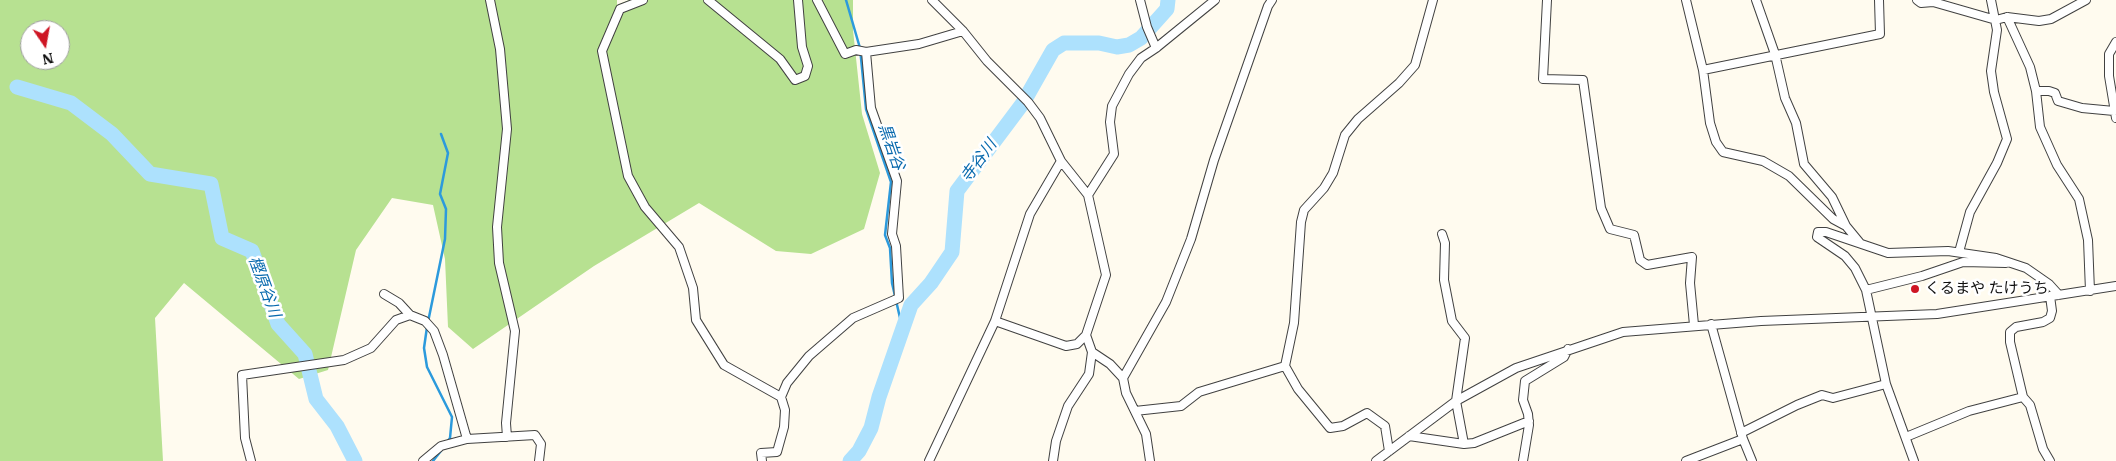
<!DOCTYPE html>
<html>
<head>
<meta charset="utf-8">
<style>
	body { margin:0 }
	#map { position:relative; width:2116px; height:461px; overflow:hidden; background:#fffbef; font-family:"IBM Plex Serif",serif }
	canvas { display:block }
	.north { position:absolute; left:20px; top:20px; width:50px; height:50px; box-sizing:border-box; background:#fff; border:1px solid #9f9f9f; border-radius:50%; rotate:168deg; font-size:14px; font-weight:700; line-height:20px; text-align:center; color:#0e0e0e }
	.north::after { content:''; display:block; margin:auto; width:18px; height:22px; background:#ce1624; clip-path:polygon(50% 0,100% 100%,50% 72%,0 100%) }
</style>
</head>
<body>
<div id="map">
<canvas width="2116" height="461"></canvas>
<div class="north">N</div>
</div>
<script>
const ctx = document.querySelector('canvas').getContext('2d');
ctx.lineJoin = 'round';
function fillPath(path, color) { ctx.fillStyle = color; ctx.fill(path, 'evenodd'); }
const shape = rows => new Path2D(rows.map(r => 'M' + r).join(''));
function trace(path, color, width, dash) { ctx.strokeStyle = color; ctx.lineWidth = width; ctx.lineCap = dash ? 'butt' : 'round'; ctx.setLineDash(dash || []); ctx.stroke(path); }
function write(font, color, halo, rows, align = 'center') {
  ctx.font = font + ' "IBM Plex Serif","Noto Sans JP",serif'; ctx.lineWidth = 5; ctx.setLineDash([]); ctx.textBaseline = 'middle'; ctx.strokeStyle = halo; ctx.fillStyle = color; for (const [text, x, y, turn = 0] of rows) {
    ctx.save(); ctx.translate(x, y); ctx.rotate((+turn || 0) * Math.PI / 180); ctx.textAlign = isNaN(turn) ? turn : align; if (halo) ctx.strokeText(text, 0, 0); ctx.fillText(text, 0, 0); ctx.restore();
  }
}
fillPath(shape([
	[0,0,617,0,617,5,629,0,853,0,853,30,862,114,880,173,864,229,811,254,776,251,699,203,594,266,473,349,448,327,445,259,433,205,392,198,356,250,328,370,299,379,184,283,155,318,163,461,0,461],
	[30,30,60,30,60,60,30,60]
]), '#b7e191');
trace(shape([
	[846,0,860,48,866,109,891,182,885,235,890,248,892,283,903,331],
	[428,322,445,239,446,209,440,194,448,153,441,134],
	[427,327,424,348,427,367,452,417,450,438,447,442],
	[433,461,444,447]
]), '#2c9adc', 2.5);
trace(shape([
	[17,87,71,103,112,134,150,174,211,184,222,238,252,251,278,324,305,354,316,399,337,426,355,461],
	[850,461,859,451,871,428,879,397,911,305,931,283,952,252,957,191,1023,103,1053,50,1064,43,1099,43,1117,47,1129,45,1141,38,1167,9,1168,0]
]), '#ade1fd', 15);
const minor = shape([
	[490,0,500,49,507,129,497,227,499,263,515,331,506,423,507,437],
	[643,0,620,9,602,51,628,176,645,207,679,247,693,288,696,320,724,365,781,397,785,410,784,427,777,452,761,453,762,461],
	[708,0,780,59,795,80,805,76,808,66,802,47,798,0],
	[817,0,845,54,856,50,866,52,919,44,963,31],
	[932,0,963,31,987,61,1028,102,1040,118,1061,161,1088,195,1106,275,1086,335,1092,352,1089,374,1068,406,1056,441,1053,461],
	[1140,0,1147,27,1156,48],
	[1547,0,1543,79,1583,80,1601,208,1610,229,1634,235,1640,260,1647,265,1692,257,1690,283,1694,325],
	[1686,0,1703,70,1710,123,1716,142,1723,152,1763,161,1789,176,1833,219,1846,226,1860,243],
	[1756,0,1775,54,1785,98,1796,123,1804,164,1832,197,1846,226],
	[1917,0,1921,3,1933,2,1996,20,2007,17,2039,21,2051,19,2086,0],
	[2007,17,2030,67,2036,91,2040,127,2057,165,2079,199,2088,240,2090,291],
	[2116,42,2109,54,2109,76,2116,118],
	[1703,70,1880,34,1879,0],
	[2036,91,2049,91,2055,93,2058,101,2082,108,2114,111],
	[1088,195,1114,154,1110,122,1112,106,1129,74,1141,58,1156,48,1215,0],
	[1442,234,1445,243,1444,280,1452,321,1465,338,1456,401,1464,444],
	[1959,252,1970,212,1997,163,2007,139,1994,92,1991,71,1997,30,1991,0],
	[1866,290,1922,276,1963,262,2006,263],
	[384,294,399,303,410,315,425,321,434,331,443,355,467,439,535,435,541,444,539,461],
	[995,321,1066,346,1077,344,1086,335],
	[1711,324,1743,439,1752,461],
	[1092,352,1110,364,1123,378,1126,393,1146,434,1150,461],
	[1123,378,1166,302,1191,239,1214,160,1268,6,1272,0],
	[781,397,787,383,809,356,853,318,899,298,896,246,892,234,897,181,871,108,866,52],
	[1135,411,1181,406,1199,392,1285,366],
	[1741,433,1797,405,1822,395,1833,398,1886,384],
	[1409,436,1464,444,1474,443,1529,421],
	[1906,437,1969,411,2023,397],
	[1389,451,1385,426,1367,413,1343,426,1330,428,1298,389,1285,366,1294,323,1301,222,1304,210,1324,188,1333,173,1345,135,1358,119,1399,83,1415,65,1433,0],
	[251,461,245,438,242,375,344,360,371,348,396,320,410,315],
	[423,461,441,446,467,439],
	[929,461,995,321,1030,214,1061,161],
	[1376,461,1456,401,1516,368,1623,332,1761,321,1937,314,2116,286],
	[1523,461,1529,425,1528,414,1523,400,1525,381,1564,357,1568,349],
	[1686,461,1743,439],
	[1914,461,1886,384,1866,290,1855,268,1845,256,1817,237,1818,232,1826,232,1888,253,1948,251,1996,258,2026,268,2049,284,2059,295],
	[2050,461,2043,449,2030,405,2023,397,2010,342,2010,332,2016,327,2043,322,2050,318,2052,311,2050,296]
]);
trace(minor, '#414141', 10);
trace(minor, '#fff', 8);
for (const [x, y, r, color] of [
	[1915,289,5,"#ce1624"]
]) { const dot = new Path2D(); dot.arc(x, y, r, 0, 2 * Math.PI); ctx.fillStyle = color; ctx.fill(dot); trace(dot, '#fff', 2); }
write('15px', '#0e0e0e', '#fff', [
	["くるまや たけうち",1925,289]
], 'left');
write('italic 16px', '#096aae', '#fff', [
	["黒岩谷",891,147,71],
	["寺谷川",979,161,-54],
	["樫原谷川",264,287,70]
]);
</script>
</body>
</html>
